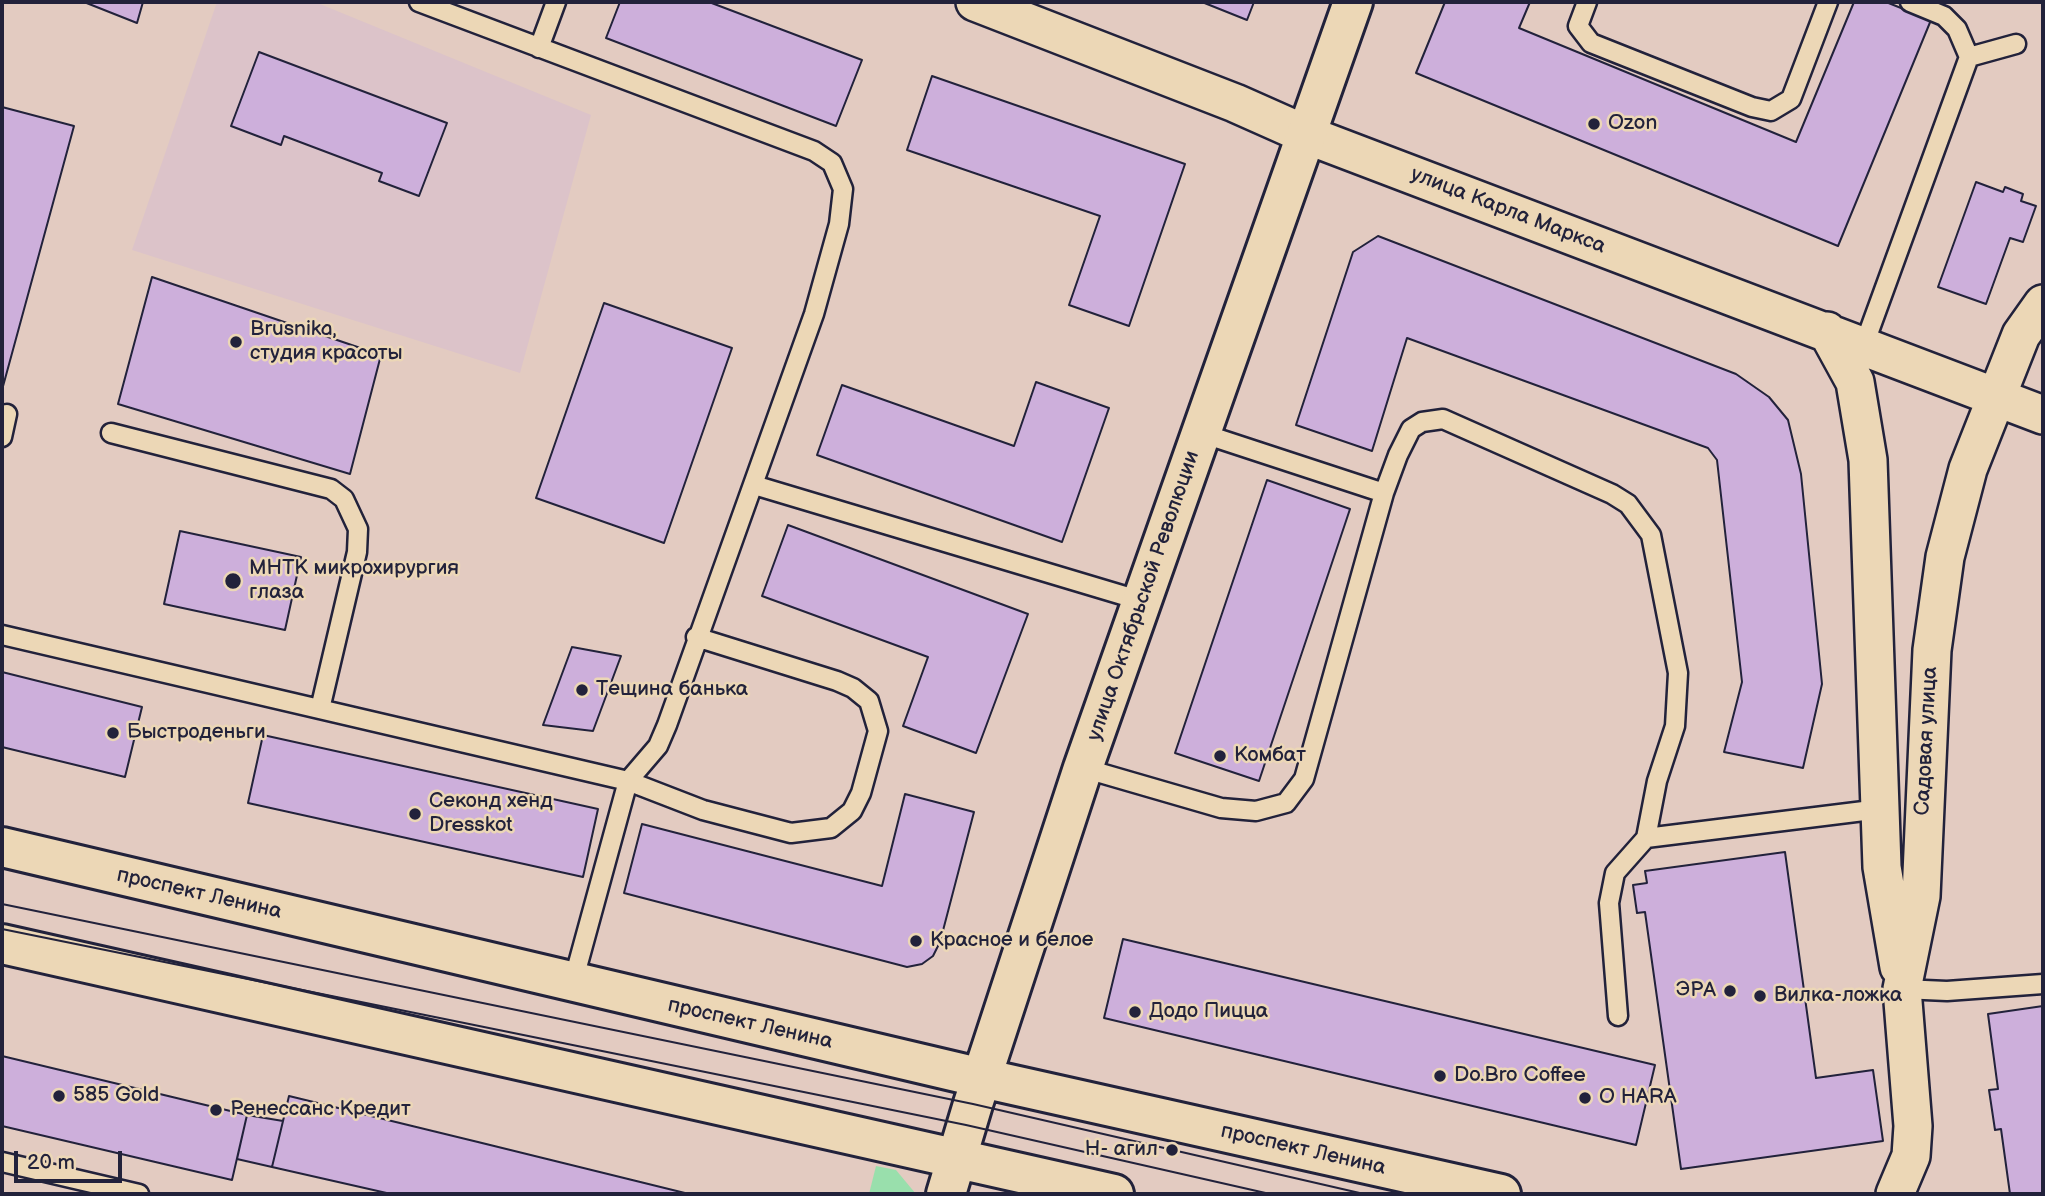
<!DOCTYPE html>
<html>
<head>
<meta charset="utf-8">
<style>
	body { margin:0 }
	#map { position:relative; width:2045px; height:1196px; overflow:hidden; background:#e3cbc1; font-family:"Balsamiq Sans",sans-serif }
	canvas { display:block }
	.frame { position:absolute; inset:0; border:4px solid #22223b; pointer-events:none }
	.scale { position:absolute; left:14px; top:1151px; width:108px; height:32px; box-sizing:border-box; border:4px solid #22223b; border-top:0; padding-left:9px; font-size:21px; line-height:24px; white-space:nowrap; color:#22223b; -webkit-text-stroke:5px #ecd7b6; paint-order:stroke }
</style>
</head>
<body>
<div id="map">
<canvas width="2045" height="1196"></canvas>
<div class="frame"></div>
<div class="scale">20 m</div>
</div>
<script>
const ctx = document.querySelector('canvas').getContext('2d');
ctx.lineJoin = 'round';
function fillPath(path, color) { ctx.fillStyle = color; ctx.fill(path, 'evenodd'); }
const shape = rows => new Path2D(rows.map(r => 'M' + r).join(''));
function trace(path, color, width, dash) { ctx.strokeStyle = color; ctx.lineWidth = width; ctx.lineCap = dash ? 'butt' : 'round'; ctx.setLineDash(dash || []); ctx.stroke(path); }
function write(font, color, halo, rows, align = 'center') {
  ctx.font = font + ' "Balsamiq Sans",sans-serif'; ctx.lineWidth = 5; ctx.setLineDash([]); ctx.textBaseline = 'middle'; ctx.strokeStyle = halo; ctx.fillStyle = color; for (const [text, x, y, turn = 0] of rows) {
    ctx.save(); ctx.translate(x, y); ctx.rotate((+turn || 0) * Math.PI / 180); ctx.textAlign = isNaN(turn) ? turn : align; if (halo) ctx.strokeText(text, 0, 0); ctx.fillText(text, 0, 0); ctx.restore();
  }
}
fillPath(shape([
	[217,2,315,2,591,115,520,373,132,250]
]), '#dcc3c9');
fillPath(shape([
	[876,1166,896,1170,916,1194,869,1194]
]), '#99dfac');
const building = shape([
	[84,2,143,2,137,23,84,2],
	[620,2,709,2,862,60,836,126,606,38,620,2],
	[1202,2,1254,2,1247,20,1202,2],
	[1445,2,1530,2,1519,28,1796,142,1854,2,1886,2,1931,20,1838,246,1416,73,1445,2],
	[259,52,447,123,419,196,379,181,382,173,284,136,281,145,231,126,259,52],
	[932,76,1185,164,1129,326,1069,305,1100,216,907,150,932,76],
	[2,107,74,126,2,390,2,107],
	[1976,182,2003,192,2005,187,2023,194,2021,201,2036,206,2023,242,2010,238,1986,304,1938,287,1976,182],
	[1378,236,1736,374,1769,397,1788,420,1801,474,1822,684,1803,768,1724,752,1742,682,1717,460,1708,448,1407,338,1372,451,1296,425,1353,252,1378,236],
	[152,277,381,355,350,474,118,404,152,277],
	[604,303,732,348,664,543,536,498,604,303],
	[1036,382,1109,408,1062,542,817,455,842,385,1014,446,1036,382],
	[1267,480,1350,509,1259,781,1175,753,1267,480],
	[788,525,1028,614,976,753,903,726,928,657,762,596,788,525],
	[180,531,301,557,285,630,164,604,180,531],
	[572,647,621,656,593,731,543,725,572,647],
	[2,672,142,707,125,777,2,747,2,672],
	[263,735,598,809,583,877,248,803,263,735],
	[905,794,974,812,940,942,933,956,922,964,907,967,624,893,642,824,882,886,905,794],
	[1785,852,1816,1078,1873,1070,1883,1141,1681,1169,1645,912,1637,913,1633,885,1647,883,1645,871,1785,852],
	[1123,939,1655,1065,1636,1145,1104,1018,1123,939],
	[2043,1006,2043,1194,2010,1194,2001,1129,1995,1130,1989,1090,1998,1089,1988,1014,2043,1006],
	[2,1056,247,1115,232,1180,2,1126,2,1056],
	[289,1096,482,1143,689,1194,391,1194,272,1167,289,1096],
	[247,1115,283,1121,272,1167,237,1159,247,1115]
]);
fillPath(building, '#cdafdb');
trace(building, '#22223b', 2);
const lane = shape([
	[419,2,814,151,832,163,843,189,839,224,814,314,667,725,658,746,628,781,573,982],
	[1587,2,1578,26,1591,43,1752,107,1771,111,1791,99,1828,2],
	[1910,2,1944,16,1957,29,1969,57,2016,44],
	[539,48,556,2],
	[1864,345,1969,57],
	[111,433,331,489,344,499,358,529,357,552,320,709],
	[1201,433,1384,493],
	[2,437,7,414],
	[754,485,1142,601],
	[2,635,628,781,703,810,791,833,831,828,852,811,861,793,878,731,869,701,853,688,837,681,696,637],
	[1083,768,1221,808,1256,811,1286,803,1304,779,1384,493,1398,455,1411,429,1422,422,1443,419,1612,494,1628,504,1651,535,1678,673,1675,726,1657,781,1646,838,1880,809],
	[1902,989,1947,991,2043,984],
	[1618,1016,1609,903,1615,873,1646,838],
	[2,1162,139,1194]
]);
const street = shape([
	[975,2,1235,103,1307,135,2043,415],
	[1827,331,1855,382,1868,460,1882,867,1899,967],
	[1895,1194,1911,1156,1913,1126,1902,989,1921,896,1932,650,1945,557,1968,469,2021,335,2043,304]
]);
const secondary = shape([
	[2,847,982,1078,1501,1194],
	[2,944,1114,1194],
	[946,1194,973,1104,1083,768,1353,2]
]);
trace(lane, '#22223b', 23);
trace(street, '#22223b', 42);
trace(secondary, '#22223b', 44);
trace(lane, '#ecd7b6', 18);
trace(street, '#ecd7b6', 37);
trace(secondary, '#ecd7b6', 38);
trace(shape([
	[2,904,973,1104,1364,1194],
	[2,929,966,1125,1270,1194]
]), '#22223b', 2);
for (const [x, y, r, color] of [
	[1594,124,7,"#22223b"],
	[236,342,7,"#22223b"],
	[233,581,9,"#22223b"],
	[582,690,7,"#22223b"],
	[113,733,7,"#22223b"],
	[1220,756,7,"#22223b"],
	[415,814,7,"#22223b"],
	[916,941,7,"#22223b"],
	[1730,991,7,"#22223b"],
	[1760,996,7,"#22223b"],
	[1135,1012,7,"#22223b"],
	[1440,1076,7,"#22223b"],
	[59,1096,7,"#22223b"],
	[1585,1098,7,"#22223b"],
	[216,1110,7,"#22223b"],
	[1172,1150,7,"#22223b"]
]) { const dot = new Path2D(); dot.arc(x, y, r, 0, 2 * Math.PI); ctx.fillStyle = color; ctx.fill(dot); trace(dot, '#ecd7b6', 2.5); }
write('21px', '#22223b', '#ecd7b6', [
	["Ozon",1608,124],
	["Brusnika,",250,330],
	["студия красоты",250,354],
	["МНТК микрохирургия",249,569],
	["глаза",249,593],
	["Тещина банька",596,690],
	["Быстроденьги",127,733],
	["Комбат",1234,756],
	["Секонд хенд",429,802],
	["Dresskot",429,826],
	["Красное и белое",930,941],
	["ЭРА",1716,991,"right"],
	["Вилка-ложка",1774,996],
	["Додо Пицца",1149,1012],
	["Do.Bro Coffee",1454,1076],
	["585 Gold",73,1096],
	["O HARA",1599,1098],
	["Ренессанс Кредит",230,1110],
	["Н- агил",1158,1150,"right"]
], 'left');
write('21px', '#22223b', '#ecd7b6', [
	["улица Карла Маркса",1508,211,21],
	["улица Октябрьской Революции",1144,596,-71],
	["Садовая улица",1927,741,-87],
	["проспект Ленина",199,894,13],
	["проспект Ленина",750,1024,13],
	["проспект Ленина",1303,1150,13]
]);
</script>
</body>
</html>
